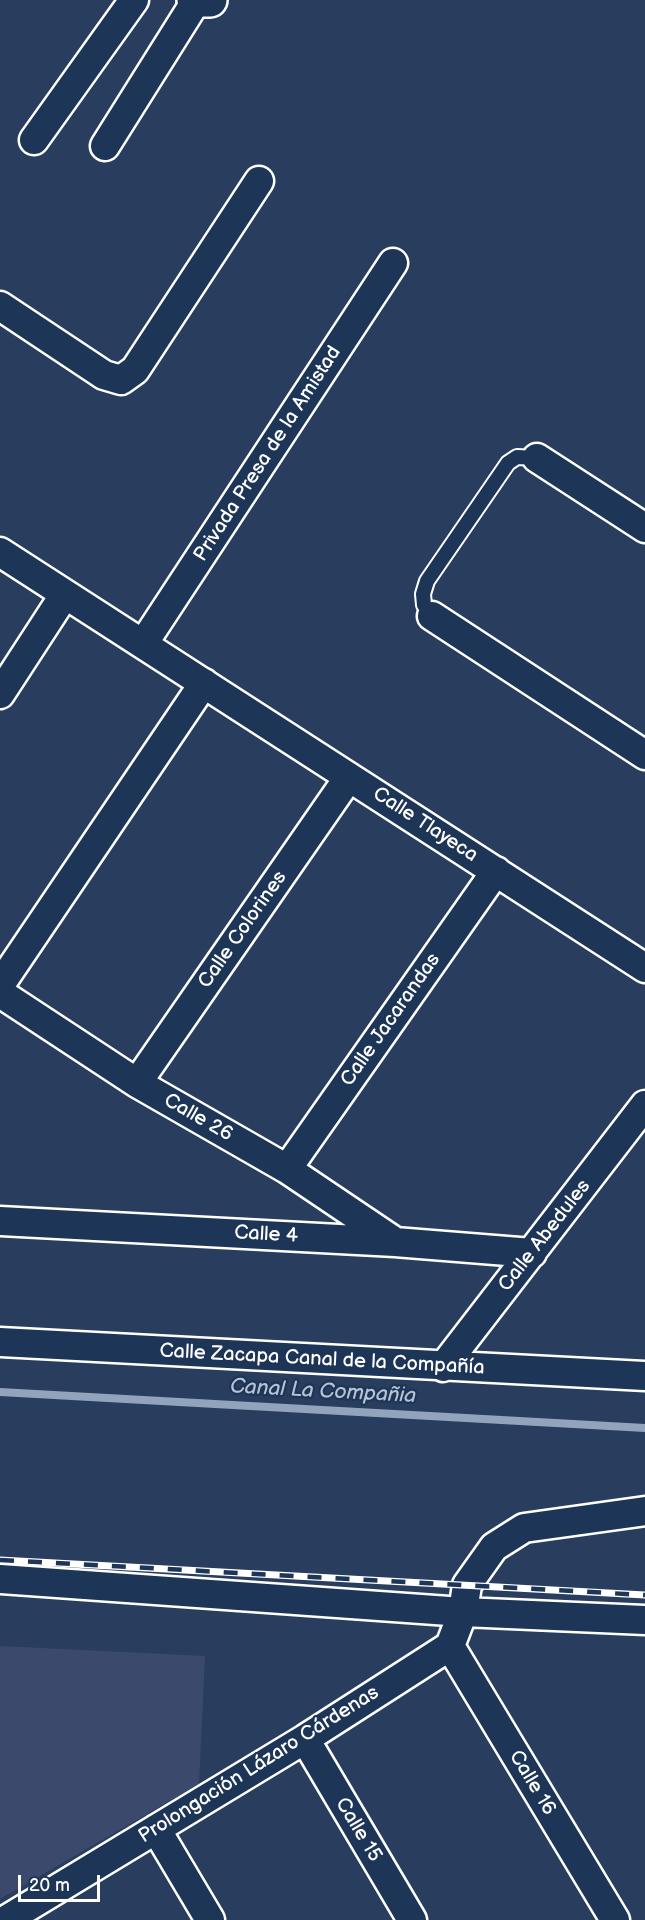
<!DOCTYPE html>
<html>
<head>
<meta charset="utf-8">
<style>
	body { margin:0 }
	#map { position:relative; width:645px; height:1920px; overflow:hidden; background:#293d5f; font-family:"Balsamiq Sans",sans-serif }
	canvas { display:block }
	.scale { position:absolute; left:18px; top:1875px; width:82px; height:27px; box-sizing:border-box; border:3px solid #fff; border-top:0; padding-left:8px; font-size:18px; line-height:21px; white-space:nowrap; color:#fff; -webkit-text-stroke:4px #1d3557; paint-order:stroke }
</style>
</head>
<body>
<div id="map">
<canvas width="645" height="1920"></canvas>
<div class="scale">20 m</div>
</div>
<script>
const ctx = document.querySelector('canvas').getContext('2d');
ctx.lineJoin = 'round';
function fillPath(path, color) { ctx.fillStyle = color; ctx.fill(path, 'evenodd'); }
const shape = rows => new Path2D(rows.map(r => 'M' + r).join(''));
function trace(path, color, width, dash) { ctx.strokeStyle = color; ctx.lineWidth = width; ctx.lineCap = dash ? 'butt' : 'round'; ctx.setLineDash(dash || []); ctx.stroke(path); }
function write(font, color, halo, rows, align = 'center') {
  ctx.font = font + ' "Balsamiq Sans",sans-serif'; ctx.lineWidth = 4.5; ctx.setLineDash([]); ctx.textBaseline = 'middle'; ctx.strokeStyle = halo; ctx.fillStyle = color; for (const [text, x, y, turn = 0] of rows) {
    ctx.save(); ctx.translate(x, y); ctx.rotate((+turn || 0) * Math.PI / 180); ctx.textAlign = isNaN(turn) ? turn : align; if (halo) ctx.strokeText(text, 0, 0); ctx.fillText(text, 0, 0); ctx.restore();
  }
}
fillPath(shape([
	[0,1646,205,1656,199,1784,0,1899]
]), '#3b4a6c');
trace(shape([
	[0,1392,645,1428]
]), '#92a4bb', 8);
const service = shape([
	[432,616,424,605,423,594,427,581,508,463,517,457,537,458]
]);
const minor = shape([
	[34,140,134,0],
	[105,146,196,1],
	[0,306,104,375,121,380,135,370,259,181],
	[537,458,645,528],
	[0,552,645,968],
	[432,616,645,755],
	[143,644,393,263],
	[0,694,65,594],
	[0,985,204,683],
	[0,993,137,1083,287,1169,394,1241],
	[137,1083,349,777],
	[287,1169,496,871],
	[0,1221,395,1242,532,1253],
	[0,1342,645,1376],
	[443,1367,645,1105],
	[0,1579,463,1612,645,1620],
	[450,1646,615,1920],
	[305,1739,412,1920],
	[156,1829,210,1920],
	[6,1920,305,1739,450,1646,463,1612,467,1585,494,1547,524,1528,645,1511]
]);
const secondary = shape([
	[194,0,210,0]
]);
trace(service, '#fff', 18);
trace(minor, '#fff', 33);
trace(secondary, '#fff', 38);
trace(service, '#1d3557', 14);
trace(minor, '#1d3557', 28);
trace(secondary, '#1d3557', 33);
const rail = shape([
	[0,1560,645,1595]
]);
trace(rail, '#fff', 7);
trace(rail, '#1d3557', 4.5, [14]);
write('20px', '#fff', '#1d3557', [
	["Privada Presa de la Amistad",268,454,-57],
	["Calle Tlayeca",425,825,33],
	["Calle Colorines",243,930,-55],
	["Calle Jacarandas",391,1020,-55],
	["Calle 26",198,1118,30],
	["Calle 4",266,1235,3],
	["Calle Abedules",545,1236,-52],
	["Calle Zacapa Canal de la Compañía",322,1360,3],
	["Prolongación Lázaro Cárdenas",259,1765,-32],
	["Calle 16",532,1783,59],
	["Calle 15",358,1830,59]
]);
write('italic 21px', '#b6c3d2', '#1d3557', [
	["Canal La Compañia",323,1392,3]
]);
</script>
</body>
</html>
